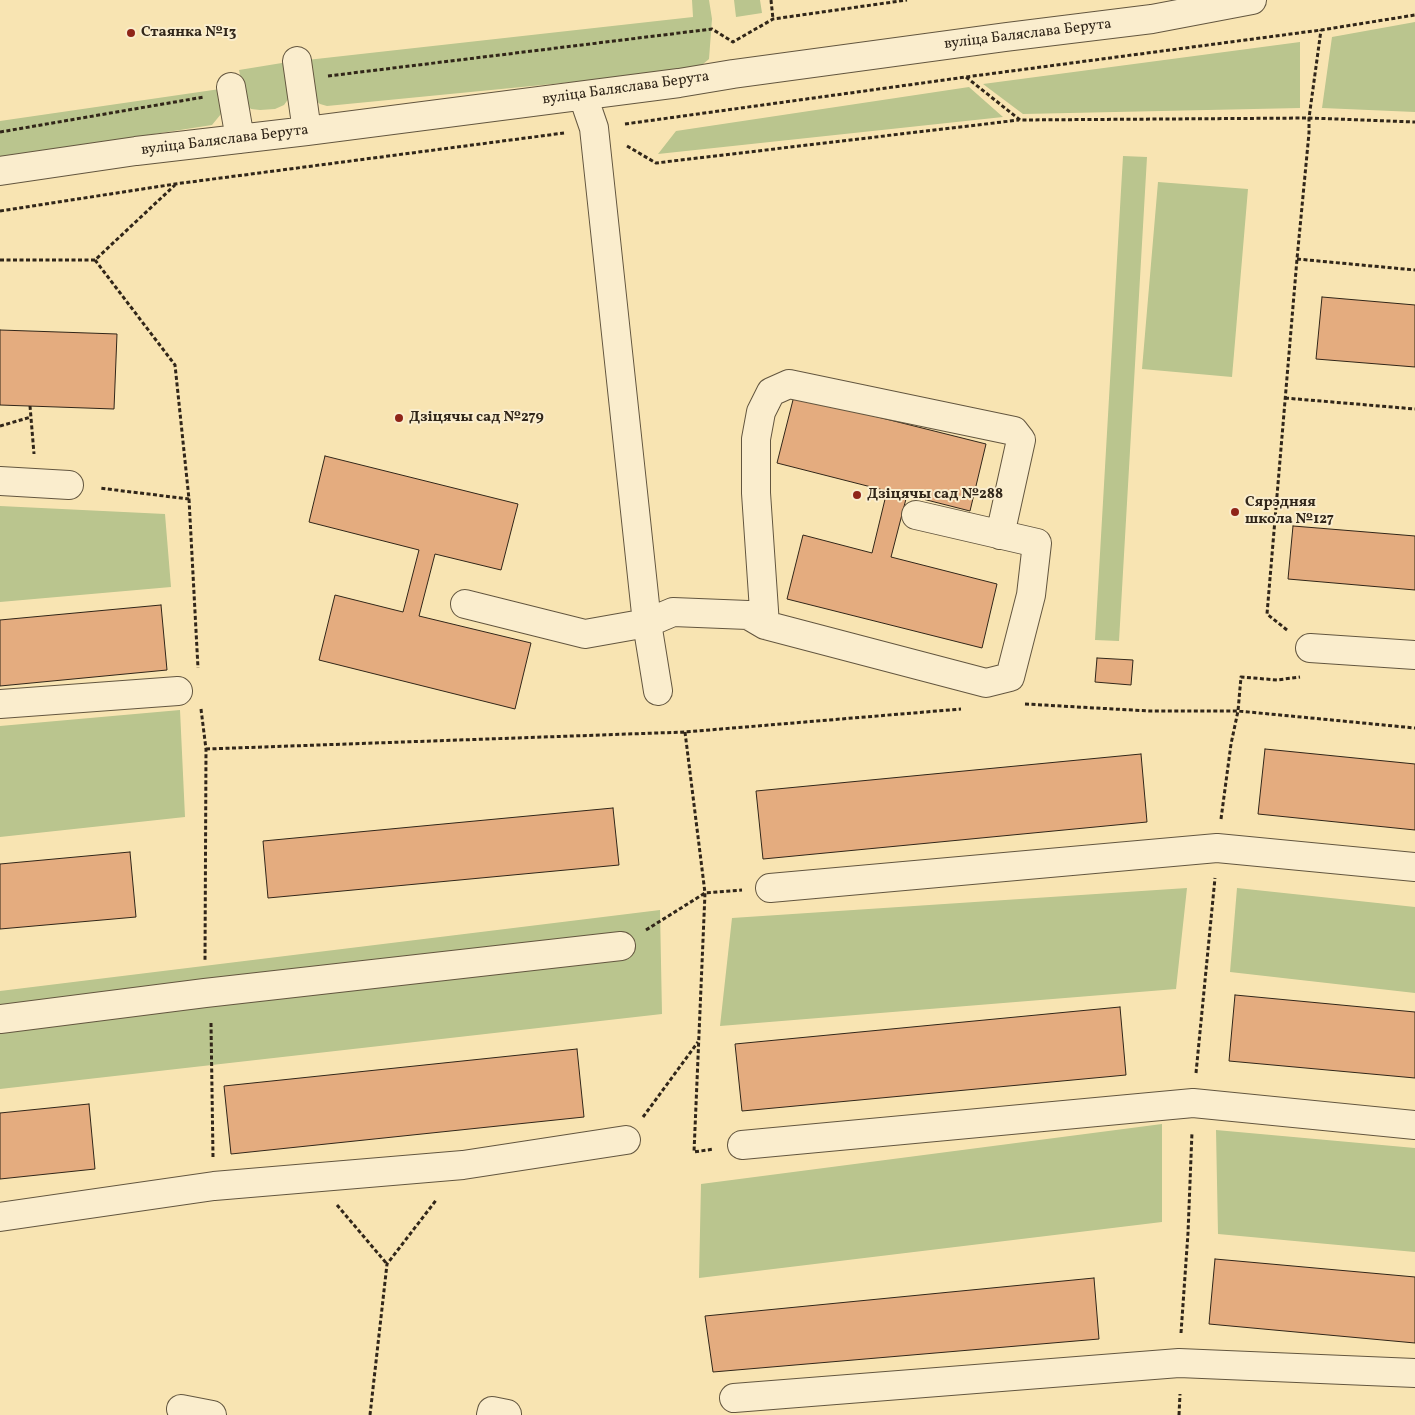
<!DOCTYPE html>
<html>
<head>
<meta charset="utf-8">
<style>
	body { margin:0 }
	canvas { display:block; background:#f8e4b2 }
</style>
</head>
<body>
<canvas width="1415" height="1415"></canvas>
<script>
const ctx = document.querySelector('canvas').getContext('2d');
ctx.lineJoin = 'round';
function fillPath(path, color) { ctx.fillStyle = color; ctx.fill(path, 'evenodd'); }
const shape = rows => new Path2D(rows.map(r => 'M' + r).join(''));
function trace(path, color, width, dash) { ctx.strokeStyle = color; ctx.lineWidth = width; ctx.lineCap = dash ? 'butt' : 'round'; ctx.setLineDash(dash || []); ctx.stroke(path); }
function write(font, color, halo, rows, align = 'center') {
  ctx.font = font + ' Vollkorn,serif'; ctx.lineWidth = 4; ctx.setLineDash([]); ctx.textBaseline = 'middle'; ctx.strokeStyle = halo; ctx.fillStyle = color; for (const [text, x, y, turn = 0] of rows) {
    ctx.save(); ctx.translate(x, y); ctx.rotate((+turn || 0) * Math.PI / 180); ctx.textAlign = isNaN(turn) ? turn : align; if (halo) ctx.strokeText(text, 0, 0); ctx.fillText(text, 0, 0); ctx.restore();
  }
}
fillPath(shape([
	[692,0,709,0,712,19,709,59,696,70,327,106,320,104,314,99,307,60,693,17],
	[734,0,760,0,762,13,736,17],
	[1415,22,1415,112,1322,108,1332,37],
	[1300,42,1300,108,1023,114,983,84],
	[288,62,289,98,284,105,275,109,260,110,251,109,246,104,239,70],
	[969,87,1003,117,658,154,676,131],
	[220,89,222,107,221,114,212,125,0,158,0,121],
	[1123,156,1147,157,1119,641,1095,640],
	[1158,182,1248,189,1232,377,1142,369],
	[0,506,165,514,171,587,0,602],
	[180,710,185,817,0,837,0,726],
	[1187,888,1176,989,720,1026,732,918],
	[1237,888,1415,907,1415,993,1230,972],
	[660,910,662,1014,0,1089,0,991],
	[1162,1124,1162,1222,699,1278,701,1184],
	[1216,1130,1415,1148,1415,1252,1218,1234]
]), '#bac58e');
const building = shape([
	[1322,297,1415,305,1415,367,1316,359,1322,297],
	[0,330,117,334,114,409,0,405,0,330],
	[794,396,986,444,970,511,907,495,891,557,997,584,982,648,787,599,803,535,872,553,887,491,777,463,794,396],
	[325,456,518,504,501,570,435,554,419,616,531,643,515,709,319,660,335,595,403,612,419,550,309,522,325,456],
	[1293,526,1415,536,1415,590,1288,579,1293,526],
	[161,605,167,670,0,686,0,620,161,605],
	[1097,658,1133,660,1131,685,1095,682,1097,658],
	[1265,749,1415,764,1415,830,1258,814,1265,749],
	[1141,754,1147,822,763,859,756,791,1141,754],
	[613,808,619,865,268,898,263,841,613,808],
	[130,852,136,917,0,929,0,864,130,852],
	[1235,995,1415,1012,1415,1078,1229,1061,1235,995],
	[1120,1007,1126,1075,742,1111,735,1044,1120,1007],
	[577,1049,584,1117,231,1154,224,1086,577,1049],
	[89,1104,95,1169,0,1179,0,1113,89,1104],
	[1215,1259,1415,1277,1415,1343,1209,1324,1215,1259],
	[1094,1278,1099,1339,713,1372,705,1316,1094,1278]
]);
fillPath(building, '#e4ac7f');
trace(building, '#312619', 1);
const minor = shape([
	[297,61,307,131],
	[231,87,240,139],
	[583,96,594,128,647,623,658,691],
	[0,171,136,151,307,131,679,83,733,74,1006,37,1152,19,1252,0],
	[0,481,69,485],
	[465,604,585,634,647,623,673,612,748,615,765,625,986,683,1010,677,1031,595,1037,543,916,515],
	[765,625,756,493,756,439,761,412,771,392,789,384,1014,431,1021,440,1000,535],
	[1310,648,1415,655],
	[0,704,178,691],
	[770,888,1217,848,1415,867],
	[0,1019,205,993,621,946],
	[742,1145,1193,1103,1415,1125],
	[0,1217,214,1186,463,1165,626,1140],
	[734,1398,1179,1363,1415,1373],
	[181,1409,212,1415],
	[491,1415,492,1411,507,1414]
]);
trace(minor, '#63563f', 30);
trace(shape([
	[771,0,773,19],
	[328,76,712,29,733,42,773,19,907,0],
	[966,77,1020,120,1309,118,1415,122],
	[625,124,966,77,1321,30,1415,15],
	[0,132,204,97],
	[627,146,656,163,1019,120],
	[0,211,175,184,564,133],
	[1297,259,1415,270],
	[0,260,95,260,175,185],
	[95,260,175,365,189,499,99,488],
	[1285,398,1415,409],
	[30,406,34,454],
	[0,426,31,417],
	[189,499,198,668],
	[1287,630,1267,614,1297,259,1309,133,1309,118,1321,30],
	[1025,704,1149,711,1238,711,1415,728],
	[201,709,206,749,205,962],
	[685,732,705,893,694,1152,714,1149],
	[206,749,685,732,961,709],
	[1221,819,1231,744,1238,711,1241,677,1277,680,1300,677],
	[646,930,705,893,742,890],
	[211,1023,213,1157],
	[1196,1073,1215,878],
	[643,1117,698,1042],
	[337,1205,387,1264],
	[1181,1333,1188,1233,1192,1132],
	[370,1415,387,1264,437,1199],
	[1179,1415,1180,1394]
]), '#312619', 3, [4, 2.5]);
trace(minor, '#faedcd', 28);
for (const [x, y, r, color] of [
	[131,33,5,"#8f2418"],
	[399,418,5,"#8f2418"],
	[857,495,5,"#8f2418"],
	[1235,512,5,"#8f2418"]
]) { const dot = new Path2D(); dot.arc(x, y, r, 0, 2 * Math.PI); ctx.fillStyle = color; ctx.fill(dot); trace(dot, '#faedcd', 2); }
write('bold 15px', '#312619', '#faedcd', [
	["Стаянка №13",141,33],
	["Дзіцячы сад №279",409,418],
	["Дзіцячы сад №288",867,495],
	["Сярэдняя",1245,503],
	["школа №127",1245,520]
], 'left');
write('15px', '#312619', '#faedcd', [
	["вуліца Баляслава Берута",1028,35,-7],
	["вуліца Баляслава Берута",626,89,-8],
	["вуліца Баляслава Берута",225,141,-7]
]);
</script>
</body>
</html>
